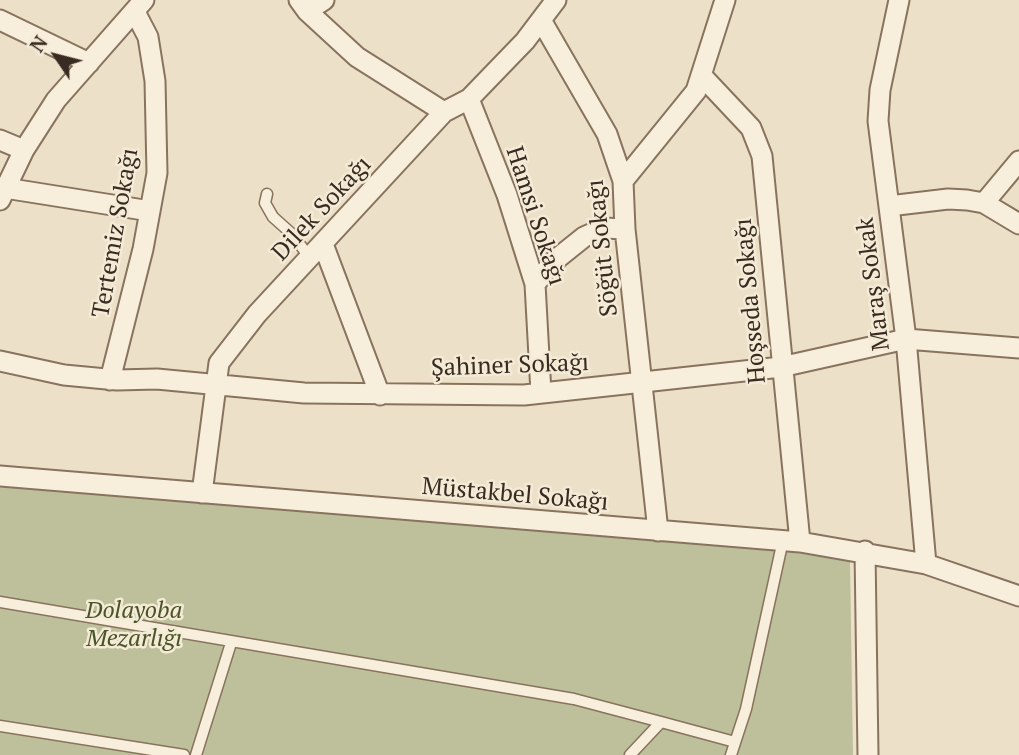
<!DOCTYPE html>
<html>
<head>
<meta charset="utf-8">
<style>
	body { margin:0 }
	#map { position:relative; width:1019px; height:755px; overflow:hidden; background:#ede0c8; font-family:"PT Serif",serif }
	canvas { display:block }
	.north { position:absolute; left:21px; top:21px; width:70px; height:70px; -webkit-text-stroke:5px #f4ebd7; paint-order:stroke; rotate:305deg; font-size:19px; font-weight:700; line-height:28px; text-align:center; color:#392b21 }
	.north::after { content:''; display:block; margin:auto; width:24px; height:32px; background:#392b21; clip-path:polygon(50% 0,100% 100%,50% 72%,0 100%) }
</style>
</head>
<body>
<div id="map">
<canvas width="1019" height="755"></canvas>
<div class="north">N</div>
</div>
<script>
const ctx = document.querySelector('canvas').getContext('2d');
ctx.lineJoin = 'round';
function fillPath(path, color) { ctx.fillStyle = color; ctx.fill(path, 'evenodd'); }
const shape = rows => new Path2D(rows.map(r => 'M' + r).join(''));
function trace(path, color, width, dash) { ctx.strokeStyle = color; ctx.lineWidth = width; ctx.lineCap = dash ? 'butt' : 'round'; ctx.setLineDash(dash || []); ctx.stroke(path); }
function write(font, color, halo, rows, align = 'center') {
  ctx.font = font + ' "PT Serif",serif'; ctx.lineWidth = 5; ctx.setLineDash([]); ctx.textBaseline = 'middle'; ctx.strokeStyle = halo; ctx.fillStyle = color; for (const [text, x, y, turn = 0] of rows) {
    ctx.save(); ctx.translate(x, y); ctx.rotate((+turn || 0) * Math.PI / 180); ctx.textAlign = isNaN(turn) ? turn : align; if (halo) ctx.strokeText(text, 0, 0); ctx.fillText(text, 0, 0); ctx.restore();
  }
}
fillPath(shape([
	[0,484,730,544,850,560,853,755,0,755]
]), '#bdc09b');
const lane = shape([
	[267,194,265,203,273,217,292,234,310,258],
	[0,602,574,699,661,722,630,755],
	[661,722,735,742],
	[0,726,184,755],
	[196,755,231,643],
	[731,755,746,709,783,540]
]);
const street = shape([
	[299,0,307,11,357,57,444,112],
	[899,0,880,90,878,121,906,339,926,564],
	[307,11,324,0],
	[0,20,89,63],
	[541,20,607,134,623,181,625,229,658,531],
	[703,77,751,128,762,156,800,542],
	[469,99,507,195,535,284,541,393],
	[0,140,24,150],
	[623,181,696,91,725,0],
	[5,188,150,211],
	[0,200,24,150,56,100,144,0],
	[984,203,1019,161],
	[889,206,948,199,967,200,984,203,1019,224],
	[323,244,380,395],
	[535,284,554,261,584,237,604,228,625,229],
	[0,361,64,375,117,380,157,379,304,393,524,395,781,367,906,339,1019,348],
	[110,380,143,249,157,173,155,81,148,37,135,12],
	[0,476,800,542,926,564,1019,596],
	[202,493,219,363,257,314,444,112,469,99,525,41,556,0],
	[865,551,868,755]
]);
trace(lane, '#88735e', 13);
trace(street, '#88735e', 23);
trace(lane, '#f7eedb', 10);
trace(street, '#f7eedb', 19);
write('24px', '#392b21', '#f4ebd7', [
	["Dilek Sokağı",322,209,-47],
	["Hamsi Sokağı",535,216,72],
	["Tertemiz Sokağı",116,233,-80],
	["Söğüt Sokağı",603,248,-96],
	["Maraş Sokak",874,284,-97],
	["Hoşseda Sokağı",751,301,-95],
	["Şahiner Sokağı",510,366,-2],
	["Müstakbel Sokağı",515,495,5]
]);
write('italic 24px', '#4b5428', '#f4ebd7', [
	["Dolayoba",134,611],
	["Mezarlığı",134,639]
]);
</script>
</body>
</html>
